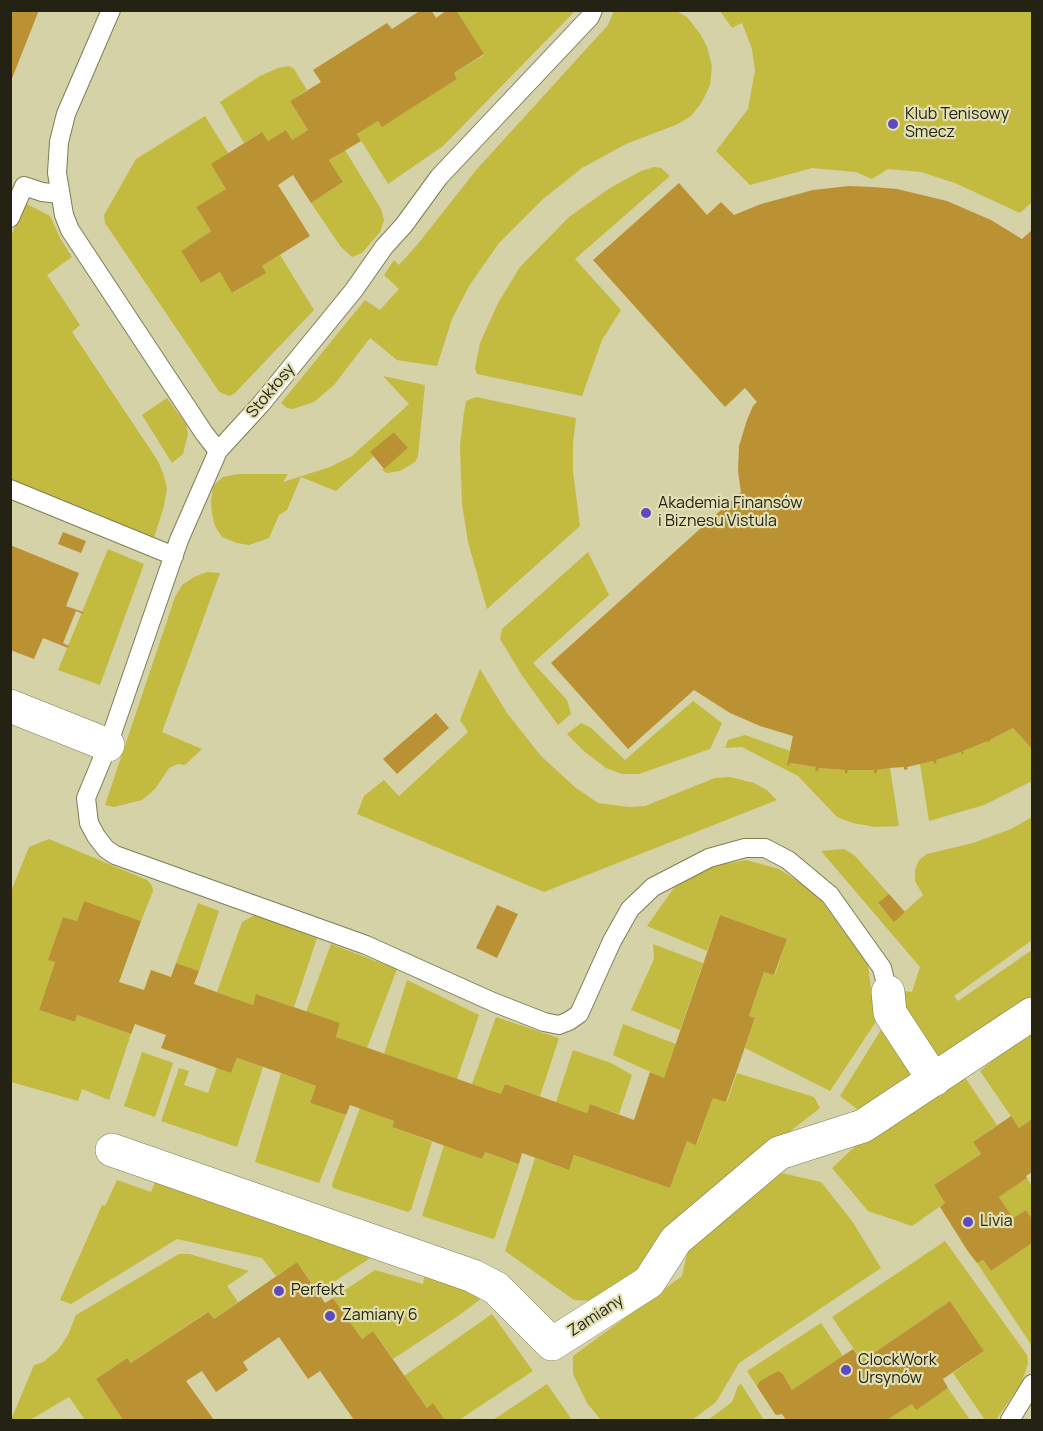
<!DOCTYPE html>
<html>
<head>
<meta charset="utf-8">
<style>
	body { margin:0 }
	#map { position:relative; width:1043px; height:1431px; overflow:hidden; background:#d4d2a6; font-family:Manrope,sans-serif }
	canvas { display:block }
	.frame { position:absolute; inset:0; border:12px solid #242313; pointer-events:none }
</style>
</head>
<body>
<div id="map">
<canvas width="1043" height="1431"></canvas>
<div class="frame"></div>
</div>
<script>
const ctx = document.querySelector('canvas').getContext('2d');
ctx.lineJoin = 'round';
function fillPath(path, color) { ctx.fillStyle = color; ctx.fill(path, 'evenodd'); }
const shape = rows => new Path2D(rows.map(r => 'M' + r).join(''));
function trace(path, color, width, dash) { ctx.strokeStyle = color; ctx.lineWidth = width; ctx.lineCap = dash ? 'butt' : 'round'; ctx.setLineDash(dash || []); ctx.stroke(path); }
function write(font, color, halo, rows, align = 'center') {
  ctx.font = font + ' Manrope,sans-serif'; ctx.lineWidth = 4.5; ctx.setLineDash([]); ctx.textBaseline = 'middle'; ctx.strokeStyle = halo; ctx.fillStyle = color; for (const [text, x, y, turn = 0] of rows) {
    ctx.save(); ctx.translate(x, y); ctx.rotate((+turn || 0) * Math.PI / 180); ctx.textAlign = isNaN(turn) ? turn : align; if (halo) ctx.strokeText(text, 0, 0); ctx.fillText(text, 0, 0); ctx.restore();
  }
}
fillPath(shape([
	[456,11,575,11,443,146,388,184,357,134,378,121,383,126,457,79,454,73,484,55],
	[614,11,676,11,687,17,701,35,707,47,712,66,710,85,702,102,691,116,678,124,626,144,582,168,543,199,499,243,469,286,452,319,437,366,397,360,370,338,334,385,314,402,293,409,287,408,281,403,365,300,380,310,399,289,384,275,394,260,399,265,417,245,477,169,608,25],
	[720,11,1032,11,1032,202,1020,213,955,183,921,172,888,169,872,179,856,172,812,168,750,185,716,151,748,109,755,70,752,49,742,23,732,28],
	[289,66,294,69,307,90,290,101,308,130,292,140,286,130,268,141,262,132,244,143,220,102,260,76,278,68],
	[205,116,228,153,226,189,196,207,211,231,181,251,201,283,220,272,233,293,265,273,262,266,280,255,314,310,235,393,230,396,221,393,218,390,105,223,104,215,136,159],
	[345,150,381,209,384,220,380,232,362,253,352,257,341,247,311,203,343,182,329,160],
	[654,167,661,168,670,176,575,259,621,310,602,340,582,396,477,374,475,368,480,343,498,303,520,267,569,217,610,188,641,171],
	[25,203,50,216,60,238,72,257,47,275,80,325,72,332,158,461,163,473,167,488,164,506,153,541,11,482,11,236],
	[383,376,425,385,418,456,415,462,400,471,387,473,382,470,408,448,394,432,371,452,373,457,336,491,301,477,287,510,279,515,269,538,249,545,237,543,222,537,215,526,212,514,211,502,213,486,223,477,238,474,288,474,283,482,330,467,352,456,409,404],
	[476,397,576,418,573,443,573,471,580,526,487,609,468,542,462,504,460,446,464,412,466,401],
	[167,398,186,424,188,434,183,454,172,463,142,415],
	[108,549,144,564,100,685,58,670],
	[588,552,609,595,533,663,567,700,571,714,558,725,523,677,500,639,502,629],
	[207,572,220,573,162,732,202,749,185,765,178,764,169,768,155,789,142,800,114,807,105,805,175,597,182,585,194,577],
	[480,669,507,713,541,756,576,788,598,803,629,807,645,806,715,778,730,777,754,783,767,790,777,800,544,892,357,814,364,796,384,780,399,796,468,732,460,720],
	[693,701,722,723,710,749,639,774,622,774,606,768,585,752,567,734,581,723,590,727,625,760],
	[1013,728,1032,749,1032,781,984,805,929,821,920,764,933,761,934,764,937,763,936,760,961,752,962,755,964,755,963,751,988,741,990,744,990,740],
	[745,735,790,751,787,765,790,763,816,767,816,771,818,771,819,768,845,770,845,773,847,773,847,770,874,770,874,773,877,773,877,770,890,768,899,826,875,827,853,823,837,817,798,776,742,747,725,748,728,740],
	[1032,817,1032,940,954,996,958,1001,1032,950,1032,1003,944,1064,896,1012,904,991,912,992,920,967,821,851,844,849,854,855,889,894,878,904,894,921,923,895,915,881,915,870,919,860,927,854,973,843,1011,829],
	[49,839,147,880,152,886,153,891,141,921,84,901,77,921,63,917,49,959,55,962,39,1010,75,1022,77,1015,131,1034,109,1100,82,1089,78,1101,11,1082,10,894,29,847],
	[746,860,779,869,816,893,868,965,875,1023,830,1091,745,1048,755,1019,749,1016,764,972,775,975,787,939,720,915,707,951,647,926,676,885,713,866],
	[198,903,219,911,199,971,176,963],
	[255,915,317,938,294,1007,257,994,253,1005,217,992,242,922],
	[331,944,397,969,367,1048,336,1037,340,1023,306,1012],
	[653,944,703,963,680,1030,631,1010,654,959],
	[407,980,479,1015,457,1079,384,1054],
	[496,1017,559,1038,540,1096,505,1084,501,1094,472,1084],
	[1032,1023,1032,1119,1019,1128,980,1071,991,1062,987,1055],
	[623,1024,676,1044,664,1078,613,1055],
	[884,1025,916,1076,868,1117,840,1096],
	[573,1050,611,1063,632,1075,619,1114,590,1104,587,1113,556,1102],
	[142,1052,173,1063,155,1117,124,1106],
	[237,1058,263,1067,237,1147,161,1121,179,1068,189,1071,184,1085,208,1093,217,1067,231,1073],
	[281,1073,316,1086,310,1103,346,1115,319,1183,255,1162],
	[737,1073,814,1097,820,1108,664,1230,640,1271,598,1301,574,1300,505,1251,535,1158,569,1170,574,1155,670,1188,687,1141,697,1144,713,1098,727,1102],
	[962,1073,997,1125,973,1142,981,1154,934,1185,945,1203,912,1226,868,1211,832,1168,863,1139],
	[360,1108,394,1121,392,1127,432,1142,411,1210,408,1212,333,1188,332,1184],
	[444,1145,482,1159,485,1152,519,1164,495,1237,493,1239,422,1216],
	[777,1172,821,1182,852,1221,881,1268,739,1363,716,1402,692,1420,601,1420,587,1403,573,1374,573,1356,682,1276,689,1245],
	[1027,1178,1032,1186,1032,1219,1026,1210,1013,1218,999,1197],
	[117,1180,151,1192,155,1182,368,1255,369,1259,318,1292,297,1262,276,1276,262,1258,177,1239,71,1304,60,1300,102,1205,105,1206],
	[945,1241,1027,1355,1028,1363,1022,1382,996,1420,985,1420,953,1373,984,1351,950,1301,862,1361,832,1317],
	[1032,1243,1032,1346,977,1263,983,1260,991,1271],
	[179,1254,189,1254,249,1271,227,1286,238,1302,214,1319,207,1312,131,1363,127,1358,96,1379,123,1420,85,1420,69,1397,30,1420,11,1420,34,1365,43,1362,58,1350,68,1335,76,1315],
	[375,1270,423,1284,425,1272,486,1295,458,1316,393,1359,373,1331,362,1339,333,1298],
	[492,1314,533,1371,459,1420,445,1420,433,1403,427,1408,404,1376],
	[821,1323,843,1356,792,1390,783,1374,778,1371,760,1381,757,1385,758,1388,747,1371],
	[547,1384,572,1420,493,1420],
	[741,1384,764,1420,708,1420,732,1402,738,1386],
	[948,1388,970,1420,887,1420,912,1404,916,1409]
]), '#c3ba40');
fillPath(shape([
	[10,10,39,10,11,81,10,81],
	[421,10,431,10,436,18,447,10,456,10,484,54,454,73,457,79,382,127,378,121,357,134,361,141,329,160,343,182,311,203,293,175,278,185,310,236,262,266,266,273,232,293,220,272,201,283,181,251,211,231,196,207,226,189,211,164,262,132,268,141,286,130,292,140,308,130,290,101,321,82,313,70,387,23,392,29],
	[679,183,707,215,721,202,734,215,761,204,813,190,849,186,873,187,897,189,947,201,991,220,1022,239,1032,230,1032,749,1013,728,990,740,989,744,988,741,963,751,964,754,962,755,961,752,936,760,937,763,934,764,933,761,907,767,908,769,904,770,904,767,890,768,877,770,877,773,874,773,874,770,847,770,848,773,845,773,845,770,819,768,818,771,815,771,816,767,790,763,789,766,787,765,793,736,760,726,730,713,694,690,628,749,551,663,741,492,738,471,739,446,747,420,753,406,757,402,745,388,725,407,593,260],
	[394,432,408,448,384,469,370,452],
	[63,532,86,541,81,553,58,544],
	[10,545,79,573,66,606,83,612,83,614,76,611,63,643,69,646,68,648,43,638,34,659,10,650],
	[436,713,449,728,397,774,383,759],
	[889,894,905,912,894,922,878,903],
	[84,901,141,921,119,982,144,990,151,970,171,977,176,963,199,971,194,984,253,1005,256,994,340,1023,336,1037,501,1094,505,1084,587,1113,590,1104,634,1120,650,1072,664,1078,720,915,787,939,774,975,764,972,749,1016,755,1018,726,1102,713,1098,696,1145,687,1141,670,1188,574,1155,569,1170,522,1153,519,1164,485,1152,482,1159,392,1127,394,1121,350,1105,346,1115,310,1103,316,1086,281,1073,237,1058,231,1073,161,1048,166,1035,135,1024,131,1034,77,1015,75,1022,39,1010,55,962,48,960,63,917,77,921],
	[497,905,518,914,497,958,476,948],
	[1011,1116,1019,1128,1032,1119,1032,1172,1026,1176,1027,1178,999,1197,1013,1218,1026,1210,1032,1219,1032,1243,991,1271,983,1260,977,1263,967,1250,940,1207,945,1203,934,1185,981,1154,973,1142],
	[297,1262,325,1303,333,1298,362,1339,373,1331,427,1408,433,1403,445,1420,354,1420,320,1371,308,1379,279,1337,243,1362,248,1370,216,1392,202,1371,186,1381,214,1420,123,1420,96,1379,127,1358,131,1363,208,1312,214,1319],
	[950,1301,984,1351,943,1379,948,1388,916,1410,912,1404,887,1420,786,1420,782,1414,777,1415,775,1414,758,1388,757,1385,760,1381,778,1371,783,1374,792,1390,853,1349,862,1361]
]), '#ba9233');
const lane = shape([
	[111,10,66,114,59,142,57,173,64,215,70,230,204,433,218,451],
	[593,10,590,17,439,177,404,225,384,247,354,290,261,404,218,451,179,540,108,745,86,798,89,823,96,836,106,849,115,855,366,945,493,1002,544,1022,559,1025,569,1021,579,1014,612,941,630,909,653,887,709,858,745,848,765,848,788,860,830,895,882,968,888,992],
	[10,218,24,186,42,192,60,194],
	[10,489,174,556],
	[1010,1420,1032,1384]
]);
const street = shape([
	[10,706,108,745],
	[888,992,890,1013,934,1080],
	[112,1150,473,1276,496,1288,552,1344,649,1282,676,1240,779,1153,863,1126,1032,1014]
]);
trace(lane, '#7f7d54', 20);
trace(street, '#7f7d54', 34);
trace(lane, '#fff', 18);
trace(street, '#fff', 33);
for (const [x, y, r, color] of [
	[893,124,6,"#5d4ac3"],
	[646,513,6,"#5d4ac3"],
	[968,1222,6,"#5d4ac3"],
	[279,1291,6,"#5d4ac3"],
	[330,1316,6,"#5d4ac3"],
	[846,1370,6,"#5d4ac3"]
]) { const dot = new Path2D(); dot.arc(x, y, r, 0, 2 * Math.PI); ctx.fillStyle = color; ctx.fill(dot); trace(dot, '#e1dfb3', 2); }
write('16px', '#242313', '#e1dfb3', [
	["Klub Tenisowy",905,115],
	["Smecz",905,133],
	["Akademia Finansów",658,504],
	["i Biznesu Vistula",658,522],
	["Livia",980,1222],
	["Perfekt",291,1291],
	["Zamiany 6",342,1316],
	["ClockWork",858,1361],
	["Ursynów",858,1379]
], 'left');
write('16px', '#242313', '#e1dfb3', [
	["Stokłosy",271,391,-50],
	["Zamiany",596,1316,-33]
]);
</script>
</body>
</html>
